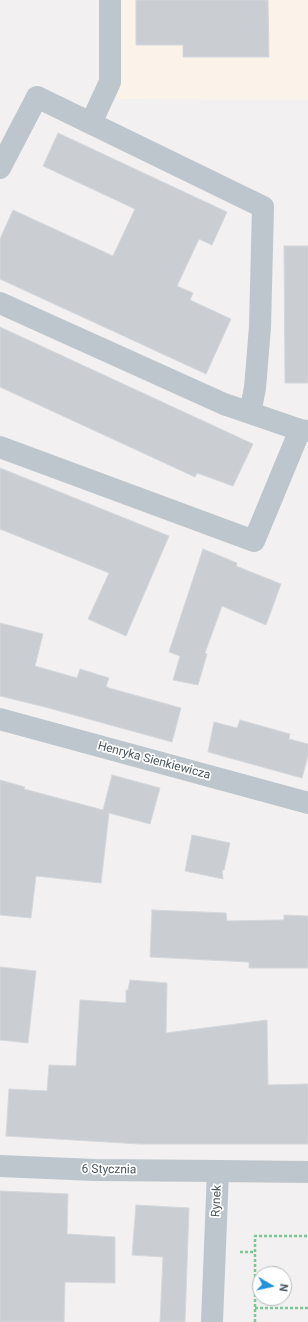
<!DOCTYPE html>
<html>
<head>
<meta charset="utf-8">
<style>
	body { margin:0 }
	#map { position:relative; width:308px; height:1322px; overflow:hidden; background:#f2f0f0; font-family:Roboto,sans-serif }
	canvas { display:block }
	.north { position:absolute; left:252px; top:1266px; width:40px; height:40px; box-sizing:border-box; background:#fff; border:1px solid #b6bbbe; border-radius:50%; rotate:99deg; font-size:11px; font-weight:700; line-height:16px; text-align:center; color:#48565c }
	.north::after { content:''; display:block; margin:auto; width:14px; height:18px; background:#2392d8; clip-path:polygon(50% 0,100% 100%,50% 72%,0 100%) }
</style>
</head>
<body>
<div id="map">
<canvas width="308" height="1322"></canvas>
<div class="north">N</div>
</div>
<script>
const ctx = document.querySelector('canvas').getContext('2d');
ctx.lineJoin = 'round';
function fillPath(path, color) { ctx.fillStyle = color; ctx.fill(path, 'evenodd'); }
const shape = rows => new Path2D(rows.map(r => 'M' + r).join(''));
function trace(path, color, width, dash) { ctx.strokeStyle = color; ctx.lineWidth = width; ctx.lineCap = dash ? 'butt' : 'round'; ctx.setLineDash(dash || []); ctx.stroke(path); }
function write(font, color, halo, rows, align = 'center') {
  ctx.font = font + ' Roboto,sans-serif'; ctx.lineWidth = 3.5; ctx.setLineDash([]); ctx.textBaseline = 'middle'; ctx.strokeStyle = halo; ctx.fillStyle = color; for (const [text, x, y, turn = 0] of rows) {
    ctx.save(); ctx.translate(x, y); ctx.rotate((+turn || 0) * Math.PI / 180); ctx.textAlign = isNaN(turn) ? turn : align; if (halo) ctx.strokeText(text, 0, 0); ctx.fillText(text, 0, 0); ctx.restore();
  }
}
fillPath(shape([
	[118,0,308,0,308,100,117,99]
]), '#fbf3ea');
const building = shape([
	[136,0,268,0,269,57,183,57,183,45,136,45,136,0],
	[58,133,227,212,212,245,199,239,177,286,193,293,190,300,231,319,206,374,0,279,0,239,13,210,113,256,135,209,43,166,58,133],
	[284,246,308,246,308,383,285,383,284,246],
	[0,327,253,444,233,486,197,473,195,477,0,387,0,327],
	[0,468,169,536,126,636,88,619,109,573,0,529,0,468],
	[203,549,237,563,236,566,281,584,266,625,222,606,205,653,207,654,198,685,173,680,180,656,169,652,203,549],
	[0,623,43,634,35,666,77,678,80,669,109,678,106,686,109,688,181,708,172,742,45,707,0,696,0,623],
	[240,720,290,734,289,739,308,744,308,755,302,778,208,752,214,722,237,728,240,720],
	[112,775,160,788,150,824,109,813,101,883,36,876,31,918,0,915,0,780,25,787,24,789,103,810,112,775],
	[192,835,230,843,224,870,222,870,223,879,185,871,192,835],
	[152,910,226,913,227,921,284,920,284,915,308,916,308,968,249,968,249,962,150,957,152,910],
	[0,967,36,971,28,1043,0,1040,0,967],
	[130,980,167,983,166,1033,267,1020,268,1085,308,1084,308,1144,140,1144,6,1136,9,1089,47,1091,49,1065,76,1066,80,1000,126,1003,126,990,128,990,130,980],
	[0,1191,68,1194,67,1234,115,1237,115,1283,65,1282,64,1322,0,1322,0,1191],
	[136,1205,189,1208,185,1322,160,1322,163,1257,132,1255,136,1205]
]);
fillPath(building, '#caced2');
trace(building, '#d4d7db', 1);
trace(shape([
	[240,1252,255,1252],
	[255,1308,308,1308],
	[255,1322,255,1236,308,1236]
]), '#7ac994', 2.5, [3, 2]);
trace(shape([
	[91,123,110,82,110,0],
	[0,168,37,97,263,207,260,327,255,388,250,413],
	[0,303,224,404,300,430,308,431],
	[0,447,254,541,300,430],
	[0,719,308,803],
	[0,1166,95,1170,218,1171],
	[212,1322,218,1171,308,1172]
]), '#bcc6cc', 22);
write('12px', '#48565c', '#fff', [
	["Henryka Sienkiewicza",154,761,15],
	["6 Stycznia",109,1170,1],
	["Rynek",217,1201,-87]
]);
</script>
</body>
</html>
